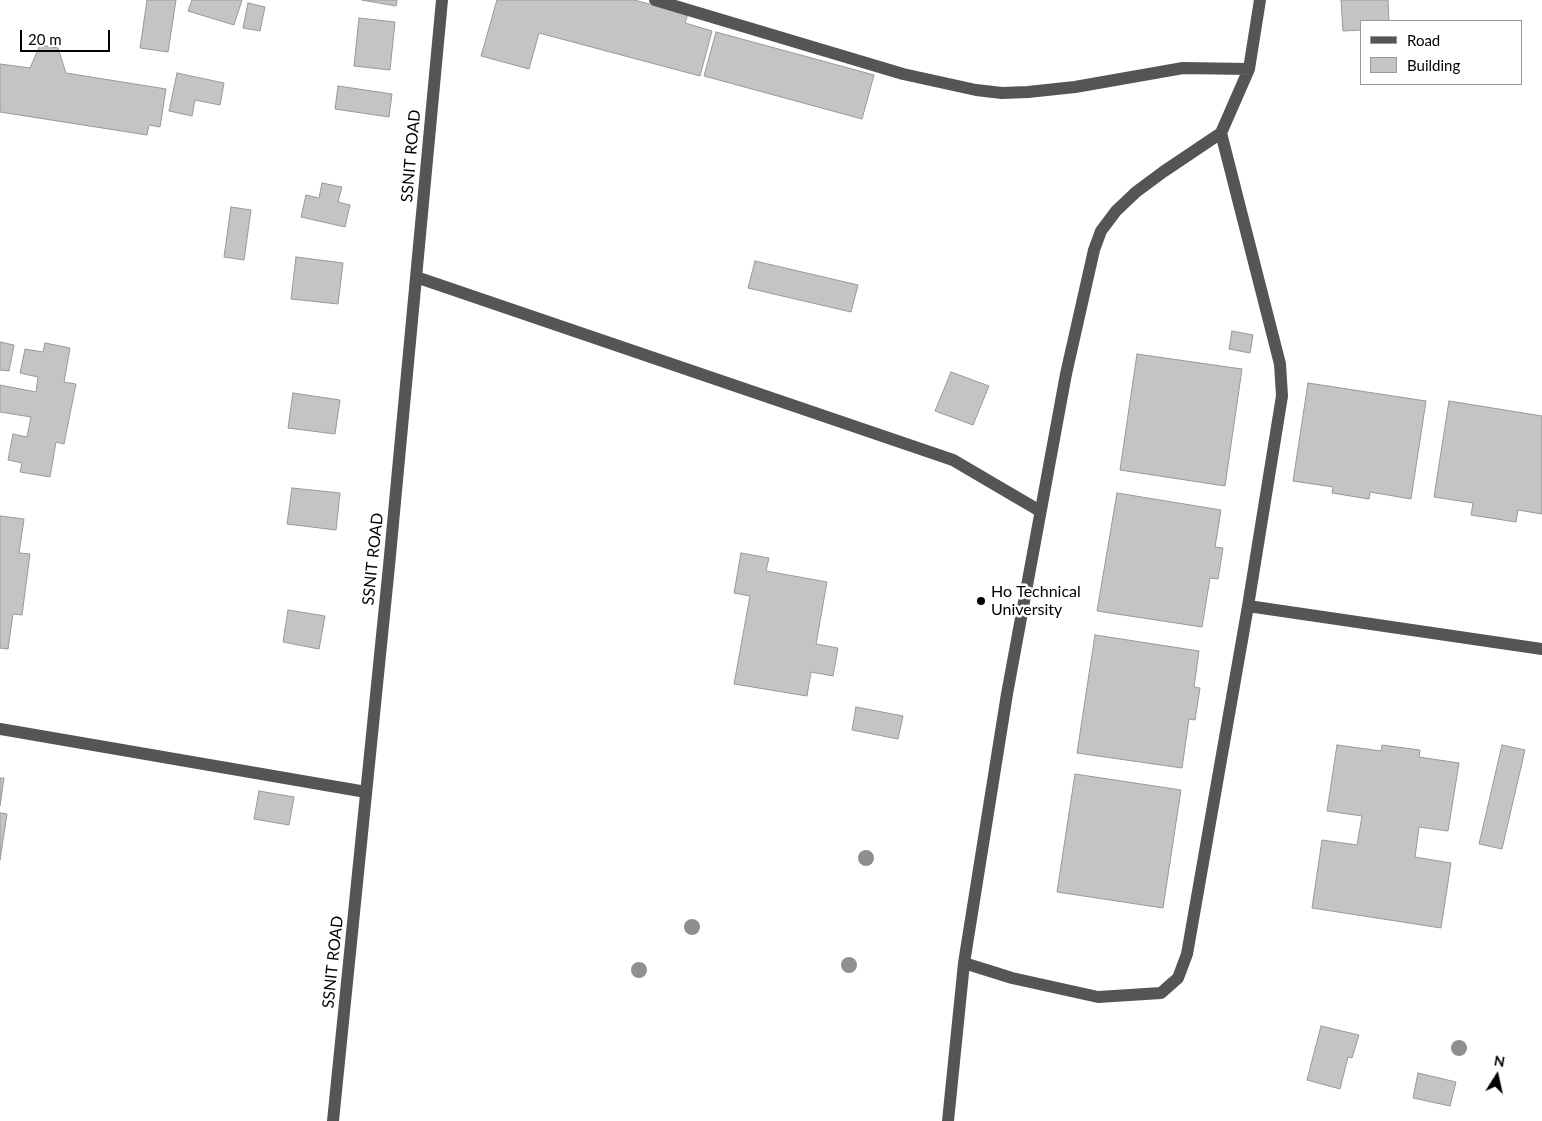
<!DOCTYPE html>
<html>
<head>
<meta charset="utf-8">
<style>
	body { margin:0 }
	#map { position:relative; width:1542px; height:1121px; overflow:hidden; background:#fff; font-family:Lato,sans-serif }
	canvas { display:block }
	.legend { position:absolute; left:1360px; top:20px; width:162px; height:65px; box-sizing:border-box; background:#fff; border:1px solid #999; margin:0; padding:6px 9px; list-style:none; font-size:15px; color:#000 }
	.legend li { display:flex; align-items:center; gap:10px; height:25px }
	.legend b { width:25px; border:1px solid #999 }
	.north { position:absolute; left:1472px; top:1051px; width:50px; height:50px; -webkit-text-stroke:4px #fff; paint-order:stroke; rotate:10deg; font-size:14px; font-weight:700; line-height:20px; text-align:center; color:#000 }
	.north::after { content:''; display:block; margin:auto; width:18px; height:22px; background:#000; clip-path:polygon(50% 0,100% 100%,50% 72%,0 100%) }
	.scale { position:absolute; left:20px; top:30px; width:90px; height:22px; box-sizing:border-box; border:2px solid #000; border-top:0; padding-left:6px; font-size:15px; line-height:18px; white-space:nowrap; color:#000; -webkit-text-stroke:4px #fff; paint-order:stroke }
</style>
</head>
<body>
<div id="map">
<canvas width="1542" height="1121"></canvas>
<ul class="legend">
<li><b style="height:6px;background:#555"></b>Road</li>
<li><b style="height:14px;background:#c4c4c4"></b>Building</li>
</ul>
<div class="north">N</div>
<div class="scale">20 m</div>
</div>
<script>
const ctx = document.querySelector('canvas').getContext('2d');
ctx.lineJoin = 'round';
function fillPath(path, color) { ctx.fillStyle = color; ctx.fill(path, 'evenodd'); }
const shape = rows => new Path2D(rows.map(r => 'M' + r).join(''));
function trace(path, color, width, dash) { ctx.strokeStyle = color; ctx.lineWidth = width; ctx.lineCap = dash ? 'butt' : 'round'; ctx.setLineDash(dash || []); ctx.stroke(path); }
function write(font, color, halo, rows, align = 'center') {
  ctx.font = font + ' Lato,sans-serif'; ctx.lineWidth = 5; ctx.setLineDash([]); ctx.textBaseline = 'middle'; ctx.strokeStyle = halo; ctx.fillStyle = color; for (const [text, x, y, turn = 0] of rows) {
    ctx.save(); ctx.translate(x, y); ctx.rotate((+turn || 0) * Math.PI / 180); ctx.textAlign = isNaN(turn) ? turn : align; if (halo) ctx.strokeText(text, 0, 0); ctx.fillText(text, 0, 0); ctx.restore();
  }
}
const building = shape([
	[147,0,176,0,168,52,140,48,147,0],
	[192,0,242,0,234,25,188,11,192,0],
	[362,0,397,0,396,6,362,0],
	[497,0,634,0,688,14,685,23,712,31,700,76,539,33,529,69,481,56,497,0],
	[1341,0,1388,0,1389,21,1361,21,1361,30,1343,31,1341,0],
	[248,3,265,7,260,31,243,28,248,3],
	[359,18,395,22,390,70,354,66,359,18],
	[716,32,874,75,862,119,704,76,716,32],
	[40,45,58,48,66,73,166,89,160,127,149,125,147,135,0,112,0,64,30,68,40,45],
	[177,73,224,83,220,105,195,100,192,116,169,111,177,73],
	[338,86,392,94,389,117,335,109,338,86],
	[322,183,342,187,338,202,350,205,345,227,301,217,306,195,319,198,322,183],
	[231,207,251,210,244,260,224,257,231,207],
	[296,257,343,263,338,304,291,299,296,257],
	[755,261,858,285,851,312,748,288,755,261],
	[1232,331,1253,335,1250,353,1229,349,1232,331],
	[0,342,14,345,9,371,0,370,0,342],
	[45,343,70,348,64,382,76,384,64,444,56,442,50,477,20,472,22,463,8,460,13,434,27,437,31,417,0,412,0,385,36,392,38,377,20,373,25,349,43,352,45,343],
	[1137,354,1242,369,1225,486,1120,470,1137,354],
	[951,372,989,386,973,425,935,411,951,372],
	[1308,383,1426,401,1411,499,1370,492,1369,499,1332,493,1333,487,1293,481,1308,383],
	[293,393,340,400,335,434,288,428,293,393],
	[1449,401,1542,416,1542,514,1518,510,1516,522,1471,515,1473,503,1434,497,1449,401],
	[292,488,340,493,336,530,287,524,292,488],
	[1117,493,1221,510,1215,547,1223,548,1218,579,1210,578,1202,627,1097,611,1117,493],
	[0,516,24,519,19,553,30,554,22,615,13,614,8,649,0,648,0,516],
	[741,553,769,558,766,571,827,582,816,644,838,648,833,676,811,672,807,696,734,684,750,596,734,593,741,553],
	[288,610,325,616,319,649,283,642,288,610],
	[1095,635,1199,651,1194,687,1200,688,1195,720,1189,719,1182,768,1077,753,1095,635],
	[856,707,903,716,898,739,852,730,856,707],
	[1337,745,1381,751,1382,745,1420,750,1419,757,1459,763,1448,831,1419,827,1415,857,1451,863,1441,928,1312,908,1322,840,1357,845,1362,816,1327,811,1337,745],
	[1502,745,1525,750,1502,849,1479,844,1502,745],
	[1075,774,1181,790,1163,908,1057,892,1075,774],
	[0,778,4,778,0,806,0,778],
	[259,791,294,797,289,825,254,819,259,791],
	[0,813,7,814,0,860,0,813],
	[1321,1026,1359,1035,1352,1058,1348,1057,1340,1089,1307,1080,1321,1026],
	[1418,1073,1456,1082,1450,1106,1413,1098,1418,1073]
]);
fillPath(building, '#c4c4c4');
trace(building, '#999', 1);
trace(shape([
	[655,0,903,74,976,90,1002,93,1028,92,1075,87,1183,68,1249,69],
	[416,277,953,460,1040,511],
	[1248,606,1542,649],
	[0,729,366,792],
	[964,963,1012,978,1098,997,1161,993,1178,978,1187,954,1248,606,1282,396,1280,364,1221,133],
	[333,1121,389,566,442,0],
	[948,1121,964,963,1007,694,1066,374,1094,250,1101,231,1116,211,1136,192,1163,172,1221,133,1249,69,1260,0]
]), '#555', 12);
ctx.fillStyle = '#8f8f8f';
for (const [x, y] of [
	[866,858],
	[692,927],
	[849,965],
	[639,970],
	[1459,1048]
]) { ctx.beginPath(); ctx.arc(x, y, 8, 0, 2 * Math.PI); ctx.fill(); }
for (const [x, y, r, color] of [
	[981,601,5,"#000"]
]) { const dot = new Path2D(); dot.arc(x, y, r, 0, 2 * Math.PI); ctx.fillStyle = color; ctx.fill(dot); trace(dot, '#fff', 2); }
write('16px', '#000', '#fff', [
	["SSNIT ROAD",411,156,-85],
	["SSNIT ROAD",373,559,-84],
	["SSNIT ROAD",333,962,-84]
]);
write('16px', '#000', '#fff', [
	["Ho Technical",991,592],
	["University",991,610]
], 'left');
</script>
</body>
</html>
